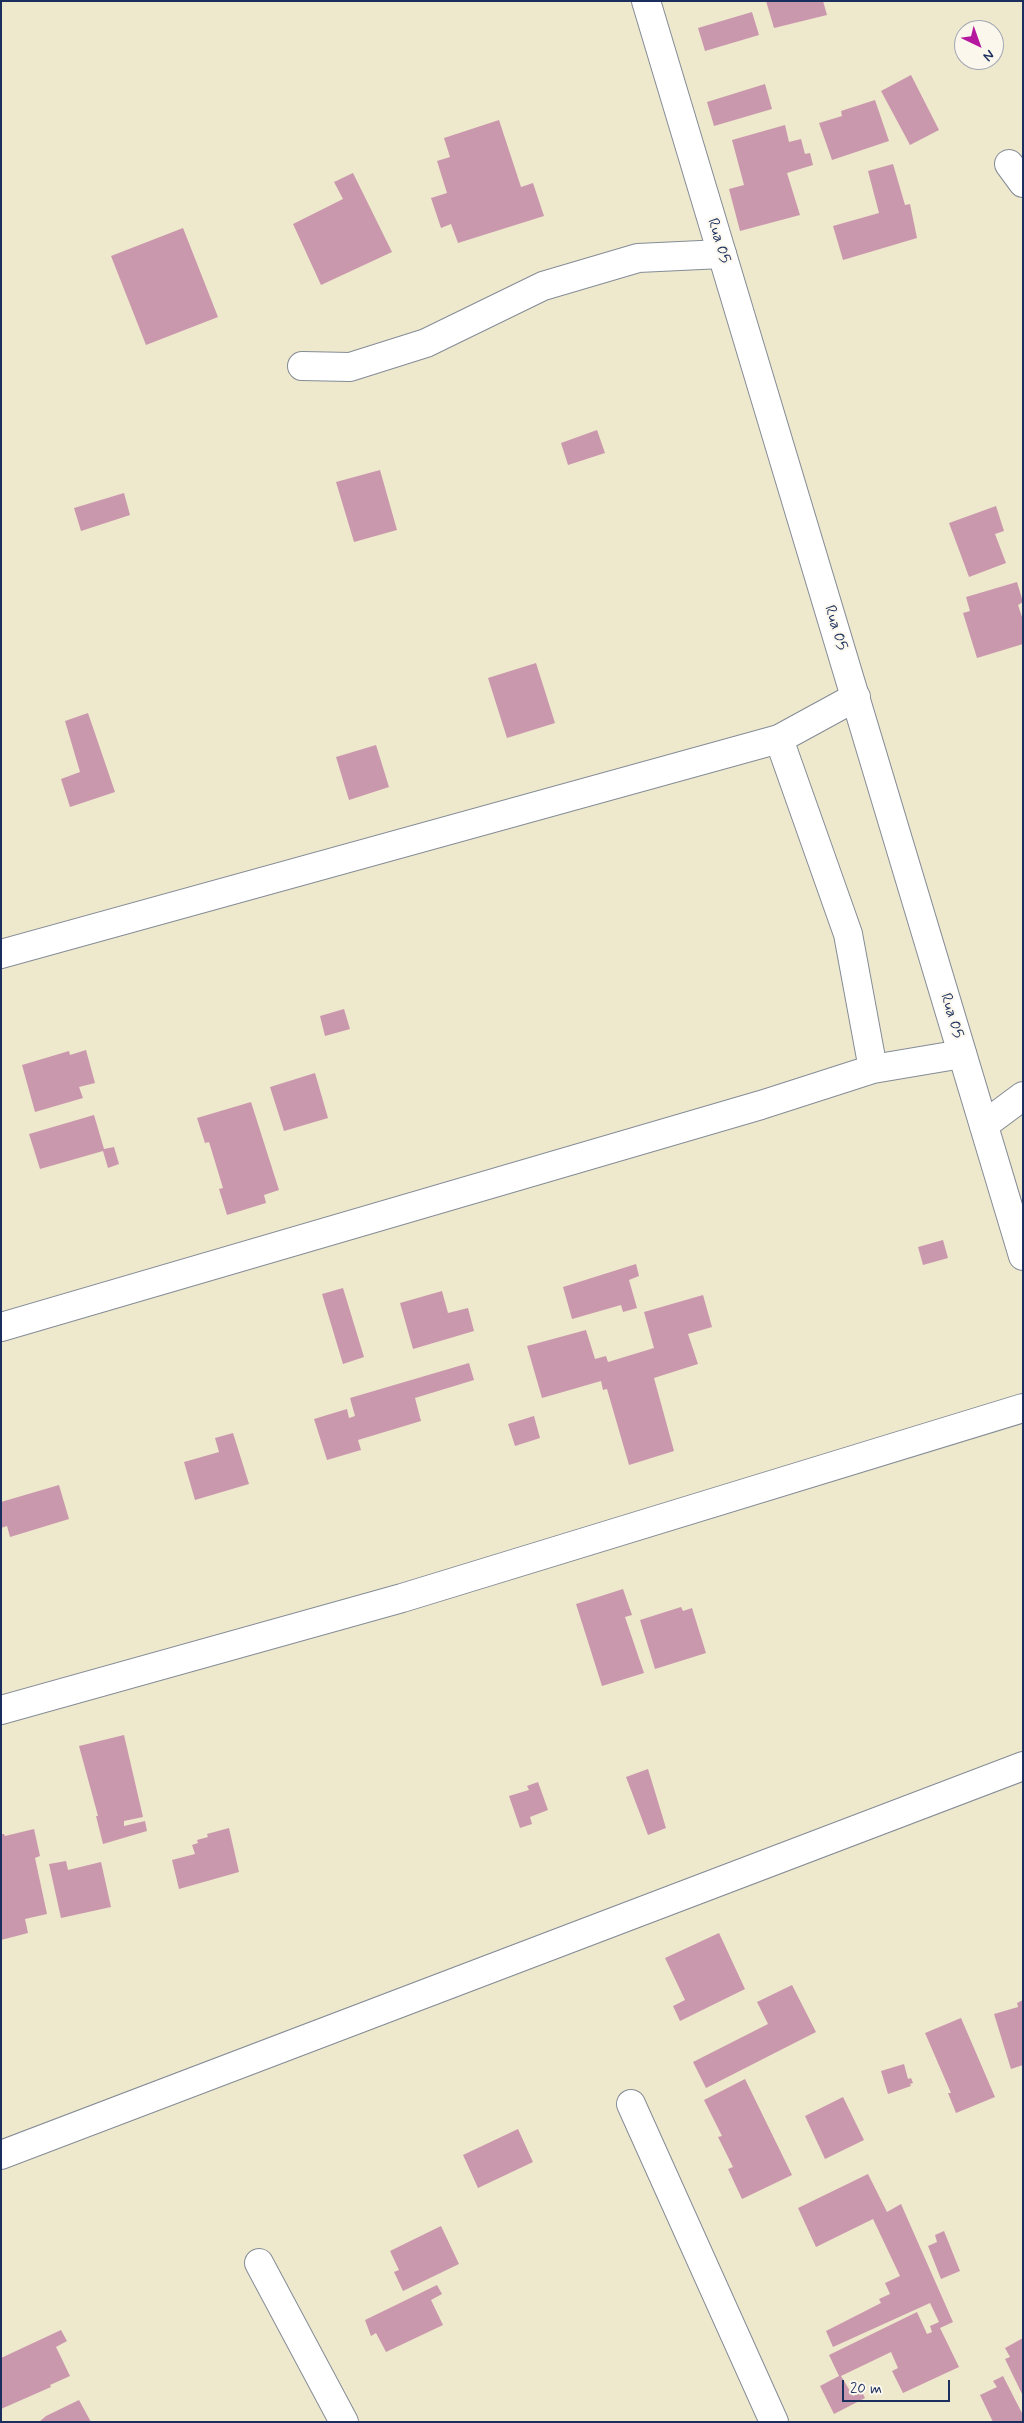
<!DOCTYPE html>
<html>
<head>
<meta charset="utf-8">
<style>
	body { margin:0 }
	#map { position:relative; width:1024px; height:2423px; overflow:hidden; background:#eee8cd; font-family:Mynerve,sans-serif }
	canvas { display:block }
	.frame { position:absolute; inset:0; border:2px solid #1b2f5e; pointer-events:none }
	.north { position:absolute; left:954px; top:20px; width:50px; height:50px; box-sizing:border-box; background:#fbf7ec; border:1px solid #a1a7b3; border-radius:50%; rotate:138deg; font-size:14px; font-weight:700; line-height:20px; text-align:center; color:#1b2f5e }
	.north::after { content:''; display:block; margin:auto; width:18px; height:22px; background:#b5179e; clip-path:polygon(50% 0,100% 100%,50% 72%,0 100%) }
	.scale { position:absolute; left:842px; top:2380px; width:108px; height:22px; box-sizing:border-box; border:2px solid #1b2f5e; border-top:0; padding-left:6px; font-size:15px; line-height:18px; white-space:nowrap; color:#1b2f5e; -webkit-text-stroke:4px #fbf7ec; paint-order:stroke }
</style>
</head>
<body>
<div id="map">
<canvas width="1024" height="2423"></canvas>
<div class="frame"></div>
<div class="north">N</div>
<div class="scale">20 m</div>
</div>
<script>
const ctx = document.querySelector('canvas').getContext('2d');
ctx.lineJoin = 'round';
function fillPath(path, color) { ctx.fillStyle = color; ctx.fill(path, 'evenodd'); }
const shape = rows => new Path2D(rows.map(r => 'M' + r).join(''));
function trace(path, color, width, dash) { ctx.strokeStyle = color; ctx.lineWidth = width; ctx.lineCap = dash ? 'butt' : 'round'; ctx.setLineDash(dash || []); ctx.stroke(path); }
function write(font, color, halo, rows, align = 'center') {
  ctx.font = font + ' Mynerve,sans-serif'; ctx.lineWidth = 4; ctx.setLineDash([]); ctx.textBaseline = 'middle'; ctx.strokeStyle = halo; ctx.fillStyle = color; for (const [text, x, y, turn = 0] of rows) {
    ctx.save(); ctx.translate(x, y); ctx.rotate((+turn || 0) * Math.PI / 180); ctx.textAlign = isNaN(turn) ? turn : align; if (halo) ctx.strokeText(text, 0, 0); ctx.fillText(text, 0, 0); ctx.restore();
  }
}
fillPath(shape([
	[766,1,823,1,827,15,774,28],
	[752,12,759,35,705,51,698,28],
	[911,75,939,130,910,145,881,91],
	[765,84,772,109,714,126,707,102],
	[875,100,889,141,832,160,819,123,842,116,841,111],
	[499,120,521,187,533,183,544,216,458,243,451,224,441,228,431,198,447,193,437,161,450,157,444,138],
	[785,125,789,142,801,139,805,154,810,153,813,165,787,173,800,215,740,231,729,189,744,185,732,140],
	[893,164,905,205,910,204,917,238,843,260,833,226,879,213,868,171],
	[353,173,392,252,321,285,293,224,343,199,334,182],
	[183,228,218,317,146,345,111,256],
	[597,430,605,453,568,465,561,443],
	[380,470,397,530,354,542,336,482],
	[124,493,130,515,81,531,74,508],
	[996,506,1004,531,995,534,1006,563,969,577,949,523],
	[1017,582,1023,602,1018,605,1023,620,1023,644,977,658,963,613,970,611,966,597],
	[536,663,555,723,507,738,488,678],
	[88,713,115,792,70,807,61,779,80,772,65,721],
	[376,745,389,787,349,800,336,757],
	[344,1009,350,1029,325,1036,320,1016],
	[86,1050,95,1083,79,1087,83,1098,35,1112,22,1065,69,1051,70,1055],
	[315,1073,328,1118,284,1131,270,1087],
	[251,1102,279,1190,264,1195,266,1203,227,1215,219,1189,223,1188,209,1142,205,1143,197,1118],
	[94,1115,104,1149,114,1147,119,1164,108,1168,103,1151,40,1169,29,1134],
	[943,1240,948,1258,923,1265,918,1247],
	[636,1264,639,1276,629,1280,637,1308,623,1312,621,1305,572,1319,563,1287],
	[343,1288,364,1357,343,1364,322,1294],
	[442,1291,448,1313,468,1308,474,1331,413,1349,400,1303],
	[703,1295,712,1327,688,1334,698,1364,654,1378,674,1451,629,1465,607,1389,603,1390,601,1381,542,1398,527,1346,586,1330,595,1359,606,1356,608,1362,654,1348,644,1312],
	[469,1363,474,1380,415,1398,421,1421,358,1440,361,1450,327,1460,314,1419,347,1409,349,1418,355,1416,350,1398],
	[534,1416,540,1438,515,1446,508,1424],
	[233,1433,249,1484,195,1500,184,1462,219,1452,215,1438],
	[59,1485,69,1519,10,1537,7,1526,1,1528,1,1502],
	[623,1589,632,1615,625,1617,644,1673,602,1686,576,1604],
	[681,1607,683,1611,692,1608,706,1653,655,1669,640,1620],
	[124,1735,143,1817,124,1821,124,1826,145,1821,147,1831,103,1844,96,1816,98,1816,79,1746],
	[648,1769,666,1828,648,1835,626,1777],
	[538,1782,548,1810,530,1817,532,1824,520,1828,509,1796,529,1790,527,1786],
	[229,1828,239,1872,179,1889,172,1860,195,1854,192,1845,198,1843,197,1840,208,1837,207,1834],
	[34,1829,40,1856,35,1858,47,1914,25,1919,28,1933,1,1940,1,1834,4,1834,5,1836],
	[66,1861,68,1870,101,1862,111,1907,61,1918,49,1864],
	[719,1933,745,1989,680,2021,673,2006,685,2000,665,1958],
	[792,1985,816,2032,706,2088,693,2062,768,2024,757,2002],
	[1023,2000,1023,2065,1011,2069,994,2014,1018,2007,1017,2003],
	[961,2018,995,2097,956,2113,948,2093,951,2093,925,2033],
	[904,2064,908,2079,911,2078,913,2083,910,2084,911,2086,888,2094,881,2071],
	[745,2079,792,2175,742,2199,728,2169,733,2167,718,2137,722,2136,704,2100],
	[843,2097,864,2140,825,2159,805,2116],
	[518,2129,533,2162,478,2188,463,2155],
	[868,2174,887,2212,901,2204,953,2322,940,2328,959,2367,903,2393,892,2371,898,2368,891,2352,841,2376,853,2396,862,2392,865,2398,834,2414,820,2386,839,2376,829,2355,917,2312,927,2334,932,2332,930,2326,939,2322,930,2303,833,2347,826,2331,881,2303,879,2299,890,2294,885,2283,900,2276,873,2219,816,2247,798,2208],
	[441,2226,459,2264,403,2291,394,2272,399,2270,390,2251],
	[944,2231,960,2271,941,2279,928,2246,937,2242,935,2235],
	[437,2285,442,2294,431,2300,443,2325,386,2352,376,2333,371,2336,365,2320],
	[61,2330,67,2341,56,2347,70,2376,50,2385,51,2387,1,2409,1,2358],
	[1023,2338,1023,2396,1005,2359,1010,2357,1005,2348],
	[1003,2376,1023,2415,1023,2422,993,2422,980,2395,997,2387,993,2381],
	[79,2400,91,2422,39,2422,46,2416]
]), '#ca98ad');
const street = shape([
	[1009,164,1023,183],
	[302,366,350,367,426,343,543,286,638,258,722,254],
	[1,954,779,739],
	[873,1069,962,1054],
	[984,1125,1023,1096],
	[1,1327,761,1105,873,1069,848,934,779,739,856,697],
	[1,1710,402,1598,1023,1408],
	[631,2104,774,2422],
	[1,2155,1023,1766],
	[259,2263,344,2422]
]);
const secondary = shape([
	[646,1,1023,1256]
]);
trace(street, '#848c96', 30);
trace(secondary, '#848c96', 30);
trace(street, '#fff', 28);
trace(secondary, '#fff', 28);
write('16px', '#1b2f5e', '#fbf7ec', [
	["Rua 05",718,241,73],
	["Rua 05",835,628,73],
	["Rua 05",951,1016,73]
]);
</script>
</body>
</html>
